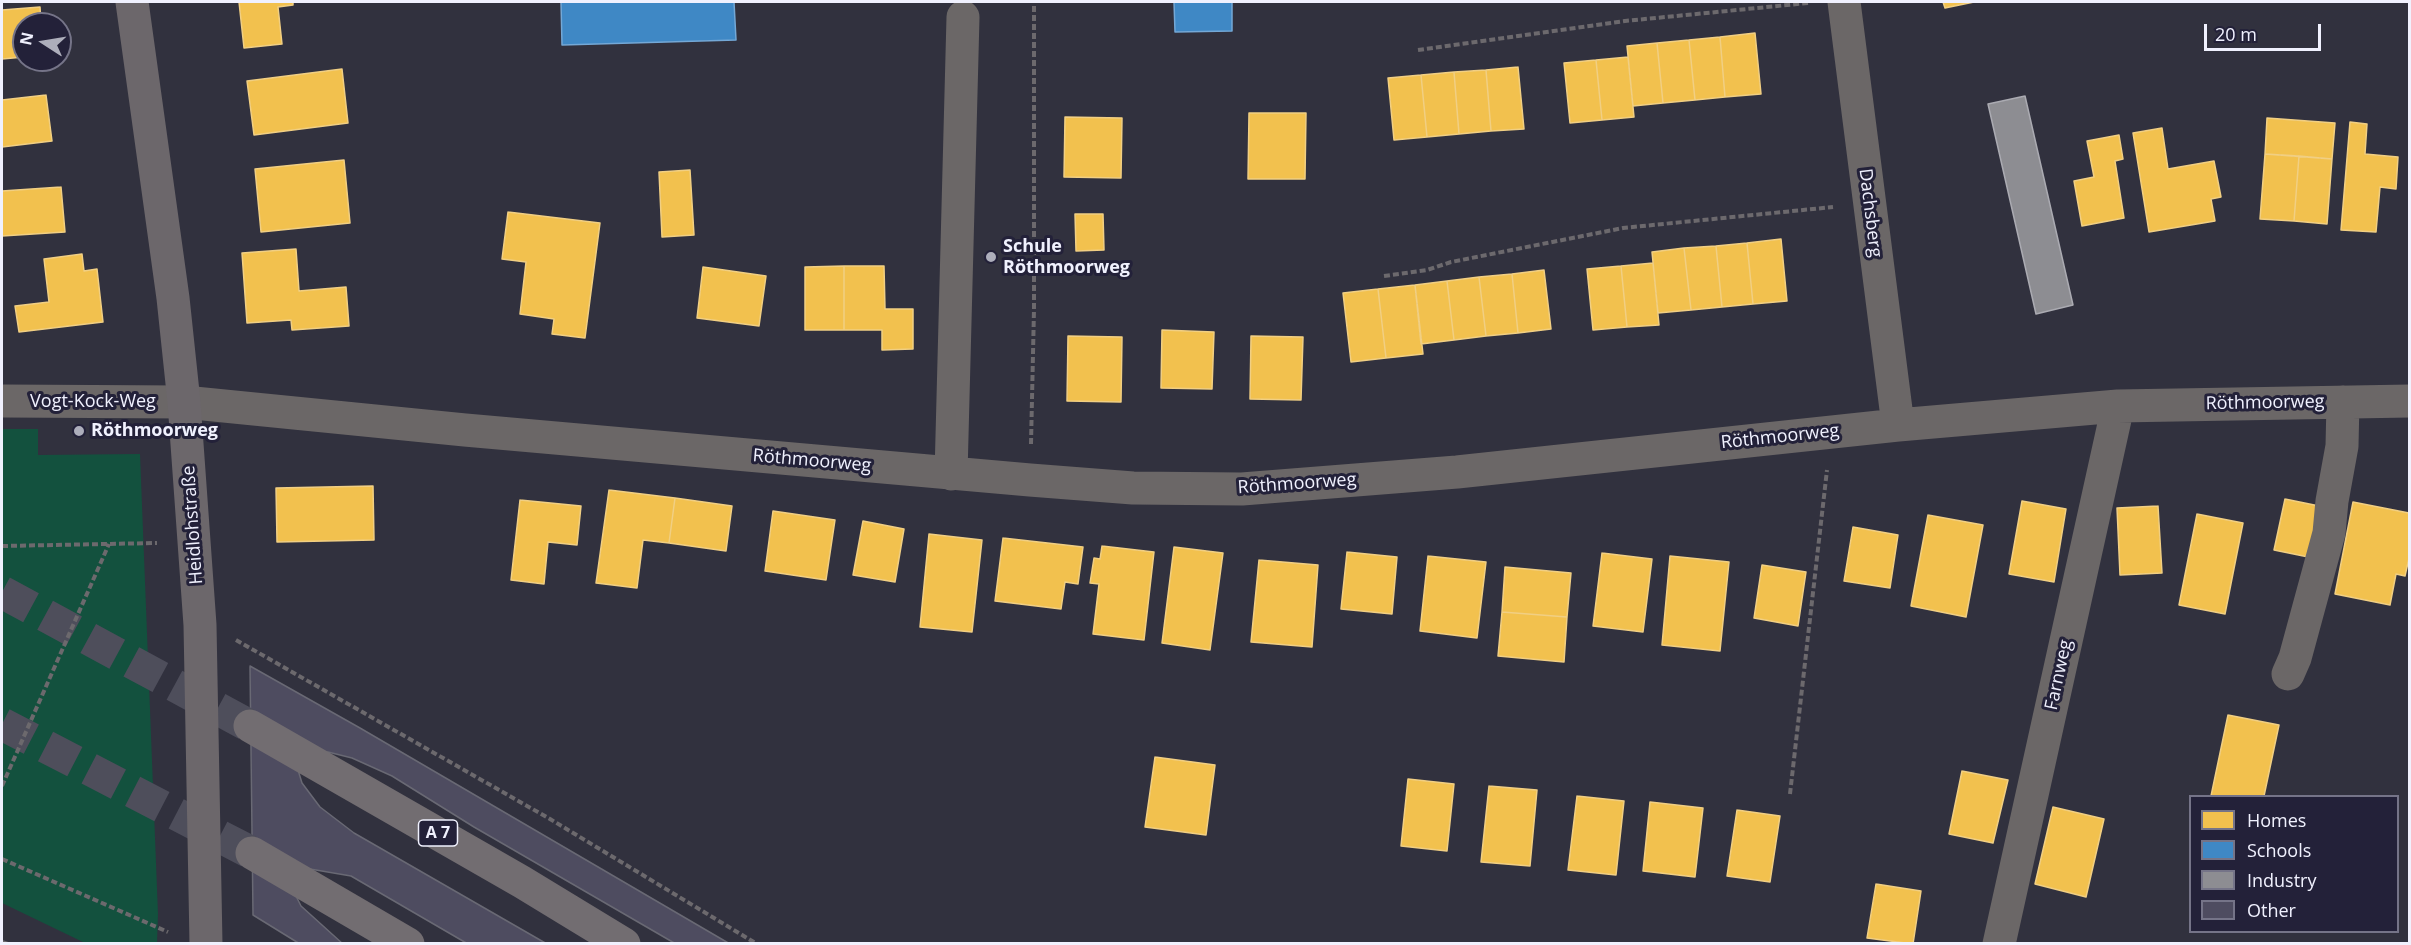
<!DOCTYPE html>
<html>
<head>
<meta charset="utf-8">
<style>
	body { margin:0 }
	#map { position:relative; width:2411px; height:945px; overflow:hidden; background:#31313e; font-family:"Open Sans",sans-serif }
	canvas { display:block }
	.frame { position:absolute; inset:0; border:3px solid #f0f1fe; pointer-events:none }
	.legend { position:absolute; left:2189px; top:795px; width:210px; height:138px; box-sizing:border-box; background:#232139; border:2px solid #757488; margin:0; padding:8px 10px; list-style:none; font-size:18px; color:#f0f1fe }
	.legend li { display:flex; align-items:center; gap:12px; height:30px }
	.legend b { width:30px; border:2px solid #757488 }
	.north { position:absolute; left:12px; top:12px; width:60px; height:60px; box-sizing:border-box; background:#232139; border:2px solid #757488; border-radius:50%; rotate:282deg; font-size:16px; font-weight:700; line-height:24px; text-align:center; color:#f0f1fe }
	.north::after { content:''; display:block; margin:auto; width:21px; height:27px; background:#adaebb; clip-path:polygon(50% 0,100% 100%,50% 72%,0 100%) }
	.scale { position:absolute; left:2204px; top:24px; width:117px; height:27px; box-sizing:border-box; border:3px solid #f0f1fe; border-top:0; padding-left:8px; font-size:18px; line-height:21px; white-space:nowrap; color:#f0f1fe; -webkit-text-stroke:4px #232139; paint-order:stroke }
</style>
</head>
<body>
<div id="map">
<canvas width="2411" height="945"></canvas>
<div class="frame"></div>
<ul class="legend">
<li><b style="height:16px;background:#f2c14e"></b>Homes</li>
<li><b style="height:16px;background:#3f88c5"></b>Schools</li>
<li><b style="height:16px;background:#8d8d92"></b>Industry</li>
<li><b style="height:16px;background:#4e4c60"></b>Other</li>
</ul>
<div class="north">N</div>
<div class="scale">20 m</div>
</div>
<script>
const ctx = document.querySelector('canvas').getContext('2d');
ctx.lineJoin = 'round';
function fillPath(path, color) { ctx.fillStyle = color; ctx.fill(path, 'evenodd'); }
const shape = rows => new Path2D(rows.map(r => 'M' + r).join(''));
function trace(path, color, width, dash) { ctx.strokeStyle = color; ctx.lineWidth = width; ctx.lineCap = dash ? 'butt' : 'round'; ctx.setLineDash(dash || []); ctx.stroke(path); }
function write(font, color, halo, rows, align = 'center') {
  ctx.font = font + ' "Open Sans",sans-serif'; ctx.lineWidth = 6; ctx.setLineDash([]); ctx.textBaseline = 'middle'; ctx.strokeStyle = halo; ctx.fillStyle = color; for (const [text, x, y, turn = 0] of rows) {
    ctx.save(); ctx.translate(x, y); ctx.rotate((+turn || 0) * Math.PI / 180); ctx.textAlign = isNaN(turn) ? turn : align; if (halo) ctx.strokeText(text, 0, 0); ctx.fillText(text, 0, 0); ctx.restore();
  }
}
fillPath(shape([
	[2,429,38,429,38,455,140,454,158,914,157,943,85,943,2,903]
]), '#13513e');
const homes = shape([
	[239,2,293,2,293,5,278,7,282,44,244,48,239,2],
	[1943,2,1974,2,1945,8,1943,2],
	[40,7,41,24,24,24,24,57,2,59,2,10,40,7],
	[1755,33,1761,94,1725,97,1720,37,1755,33],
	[1720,37,1725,97,1695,100,1689,40,1720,37],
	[1689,40,1695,100,1663,103,1657,43,1689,40],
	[1657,43,1663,103,1633,106,1627,46,1657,43],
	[1628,57,1634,117,1602,120,1596,60,1628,57],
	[1596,60,1602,120,1570,123,1564,63,1596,60],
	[1518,67,1524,129,1491,131,1486,70,1518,67],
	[342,69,348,123,254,135,247,81,342,69],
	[1486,70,1491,131,1459,134,1454,72,1486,70],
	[1454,72,1459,134,1427,137,1421,75,1454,72],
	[1421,75,1427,137,1394,140,1388,78,1421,75],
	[46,95,52,141,2,147,2,100,46,95],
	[1249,113,1306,113,1305,179,1248,179,1249,113],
	[1065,117,1122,118,1121,178,1064,177,1065,117],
	[2267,118,2335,123,2332,159,2265,154,2267,118],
	[2350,122,2367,124,2365,154,2398,157,2396,189,2380,187,2376,232,2341,230,2350,122],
	[2162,128,2168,169,2214,161,2221,197,2211,199,2215,221,2149,232,2133,133,2162,128],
	[2119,135,2123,159,2115,161,2124,218,2082,226,2074,181,2094,177,2087,141,2119,135],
	[2265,154,2299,156,2294,221,2260,219,2265,154],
	[2299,156,2332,159,2327,224,2294,221,2299,156],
	[344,160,350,223,261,232,255,169,344,160],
	[690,170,694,235,662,237,659,172,690,170],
	[61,187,65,232,2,236,2,191,61,187],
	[508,212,600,223,585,338,552,334,554,319,520,314,526,262,502,259,508,212],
	[1075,214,1103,214,1104,250,1076,251,1075,214],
	[1781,239,1787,301,1753,304,1747,243,1781,239],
	[1747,243,1753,304,1722,307,1716,246,1747,243],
	[1716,246,1722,307,1691,310,1684,248,1716,246],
	[1684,248,1691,310,1658,313,1652,252,1684,248],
	[296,249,299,291,346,287,349,326,292,330,291,320,247,323,242,253,296,249],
	[82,254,84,271,97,269,103,322,19,332,15,306,49,302,44,259,82,254],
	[1653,263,1659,325,1627,327,1621,266,1653,263],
	[844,266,844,330,805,330,805,267,844,266],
	[844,266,884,266,885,309,913,309,913,349,882,350,882,330,844,330,844,266],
	[1621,266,1627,327,1593,330,1587,269,1621,266],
	[703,267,766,276,759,326,697,318,703,267],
	[1544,270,1551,329,1518,333,1512,274,1544,270],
	[1512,274,1518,333,1486,336,1479,277,1512,274],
	[1479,277,1486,336,1454,340,1447,281,1479,277],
	[1447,281,1454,340,1421,344,1415,285,1447,281],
	[1415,285,1423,354,1386,358,1378,289,1415,285],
	[1378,289,1386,358,1351,362,1343,293,1378,289],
	[1162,330,1214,332,1212,389,1161,388,1162,330],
	[1068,336,1122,337,1121,402,1067,401,1068,336],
	[1251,336,1303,337,1301,400,1250,399,1251,336],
	[373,486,374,540,277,542,276,488,373,486],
	[609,490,675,498,669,543,643,540,637,588,596,583,609,490],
	[675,498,732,506,726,551,669,543,675,498],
	[2285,499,2329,508,2318,559,2274,550,2285,499],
	[520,500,581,506,577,545,548,542,544,584,511,580,520,500],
	[2022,501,2066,509,2054,582,2009,574,2022,501],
	[2353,502,2409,513,2410,554,2405,576,2396,574,2390,605,2335,594,2353,502],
	[2158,506,2162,573,2120,575,2117,508,2158,506],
	[773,511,835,520,826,580,765,571,773,511],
	[2197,514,2243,523,2225,614,2179,605,2197,514],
	[1928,515,1983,525,1966,617,1911,606,1928,515],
	[863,521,904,529,895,582,853,575,863,521],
	[1853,527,1898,535,1890,588,1844,581,1853,527],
	[929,534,982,540,972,632,920,627,929,534],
	[1003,538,1083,547,1078,584,1065,582,1061,609,995,601,1003,538],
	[1102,546,1154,552,1144,640,1093,634,1099,584,1090,583,1094,558,1100,559,1102,546],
	[1174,547,1223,553,1210,650,1162,643,1174,547],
	[1347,552,1397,557,1392,614,1341,609,1347,552],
	[1602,553,1652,559,1643,632,1593,626,1602,553],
	[1428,556,1486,562,1477,638,1420,631,1428,556],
	[1670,556,1729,562,1720,651,1662,645,1670,556],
	[1259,560,1318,565,1312,647,1251,642,1259,560],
	[1762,565,1806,572,1798,626,1754,618,1762,565],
	[1505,567,1571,573,1567,617,1502,612,1505,567],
	[1502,612,1567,617,1564,662,1498,656,1502,612],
	[2228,715,2279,725,2264,796,2211,796,2228,715],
	[1155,757,1215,765,1206,835,1145,827,1155,757],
	[1962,771,2008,780,1993,843,1949,834,1962,771],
	[1408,779,1454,784,1447,851,1401,846,1408,779],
	[1489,786,1537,790,1530,866,1481,862,1489,786],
	[1577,796,1624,801,1616,875,1568,870,1577,796],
	[1650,802,1703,808,1695,877,1643,871,1650,802],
	[2053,807,2104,819,2086,897,2035,884,2053,807],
	[1737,810,1780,816,1770,882,1727,876,1737,810],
	[1876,884,1921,891,1913,944,1867,938,1876,884]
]);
fillPath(homes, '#f2c14e');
trace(homes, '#f1cf83', 1.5);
const schools = shape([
	[561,2,734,2,736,40,562,45,561,2],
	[1174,2,1232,2,1232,31,1175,32,1174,2]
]);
fillPath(schools, '#3f88c5');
trace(schools, '#74a8d6', 1.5);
const industry = shape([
	[2025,96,2073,305,2036,314,1988,104,2025,96]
]);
fillPath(industry, '#8d8d92');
trace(industry, '#ababb2', 1.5);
const building = shape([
	[250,666,360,728,730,944,676,944,474,827,392,776,352,758,328,752,298,770,302,783,320,807,354,833,547,944,468,944,351,876,310,869,294,892,301,906,343,944,300,944,253,915,250,666]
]);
fillPath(building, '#4e4c60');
trace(building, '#696974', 1.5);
trace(shape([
	[2,592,250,726],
	[2,724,252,853]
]), '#4e4e5b', 33, [33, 16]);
trace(shape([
	[1418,50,1625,21,1808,3],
	[1384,276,1427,270,1451,262,1623,228,1833,207],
	[1031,444,1034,309,1034,2],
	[2,546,157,543],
	[236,640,550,819,757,944],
	[2,786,109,544],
	[1790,794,1827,470],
	[2,859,168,932],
	[2,942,8,944]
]), '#6c696d', 4, [6, 3]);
trace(shape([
	[1844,2,1898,425],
	[2,401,184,402,465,430,1030,480,1133,488,1242,489,1457,472,1898,425,2118,406,2410,401],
	[951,474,963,17],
	[2288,674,2295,658,2329,533,2332,501,2342,446,2343,402],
	[1999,944,2118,406]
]), '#6b6767', 33);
trace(shape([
	[132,2,173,298,184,402,200,625,206,944]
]), '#6c676b', 33);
trace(shape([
	[250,726,522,882,624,944],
	[252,853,408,944]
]), '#726d71', 33);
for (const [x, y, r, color] of [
	[991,257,6,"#adaebb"],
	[79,431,6,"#adaebb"]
]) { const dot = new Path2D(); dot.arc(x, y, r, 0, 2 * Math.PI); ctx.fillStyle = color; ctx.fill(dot); trace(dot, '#232139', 2); }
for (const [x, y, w] of [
	[438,833,39]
]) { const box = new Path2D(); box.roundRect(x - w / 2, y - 13, w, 26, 4.5); ctx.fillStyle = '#232139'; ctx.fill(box); trace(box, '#f0f1fe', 1.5); }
write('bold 16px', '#f0f1fe', null, [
	["A 7",438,833]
]);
write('18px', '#f0f1fe', '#232139', [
	["Dachsberg",1870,213,83],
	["Vogt-Kock-Weg",93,402],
	["Röthmoorweg",2265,403,-1],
	["Röthmoorweg",1780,437,-6],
	["Röthmoorweg",812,461,5],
	["Röthmoorweg",1297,484,-4],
	["Heidlohstraße",193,525,-94],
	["Farnweg",2059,675,-78]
]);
write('bold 18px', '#f0f1fe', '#232139', [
	["Schule",1003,247],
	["Röthmoorweg",1003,268],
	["Röthmoorweg",91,431]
], 'left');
</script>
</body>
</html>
